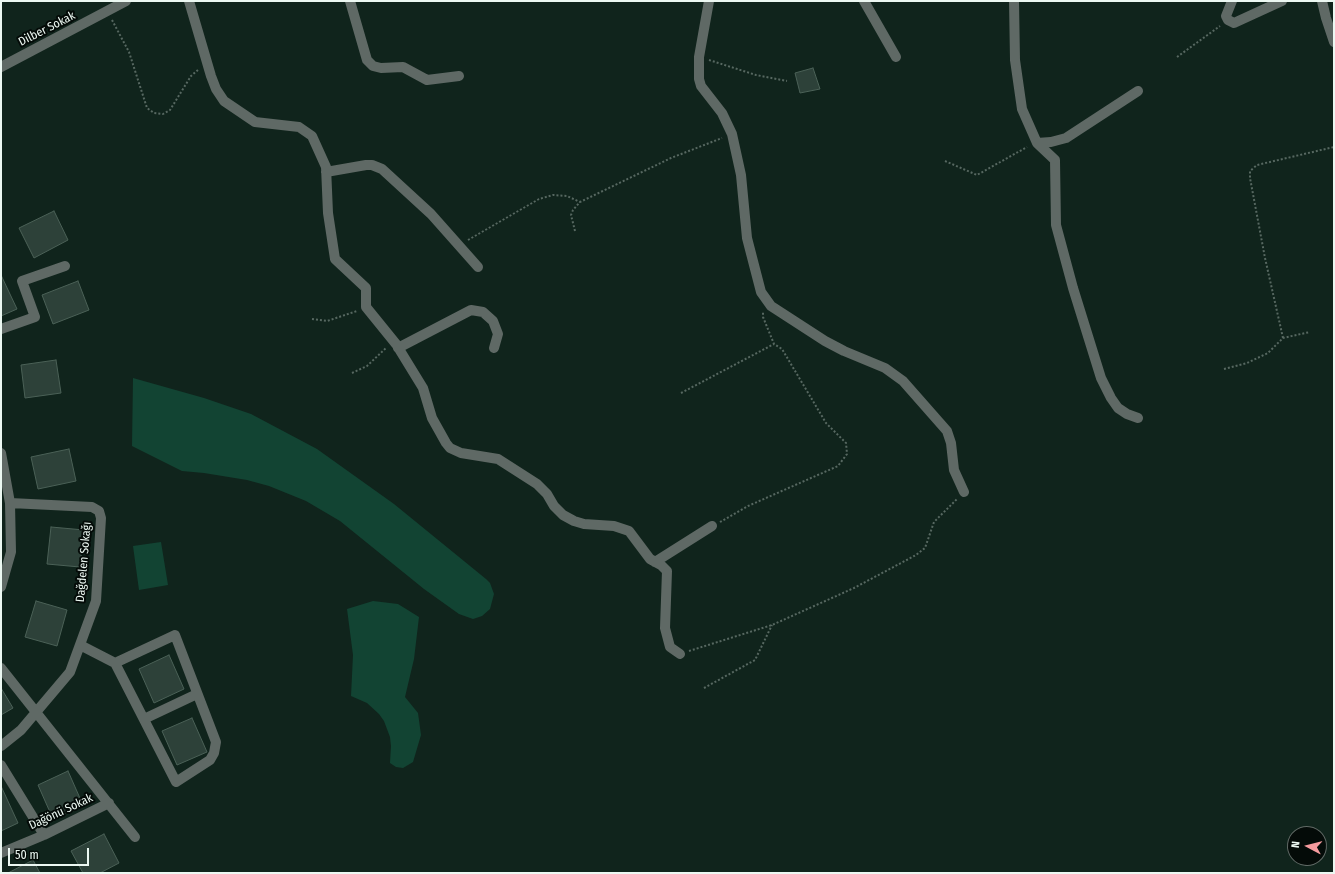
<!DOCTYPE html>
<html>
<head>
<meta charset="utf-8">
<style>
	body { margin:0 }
	#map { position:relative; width:1335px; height:874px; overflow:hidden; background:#10241c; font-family:"Fira Sans Condensed",sans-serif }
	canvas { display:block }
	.frame { position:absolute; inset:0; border:2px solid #ecf8f2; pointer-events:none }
	.north { position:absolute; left:1287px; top:826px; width:40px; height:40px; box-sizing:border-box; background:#040b08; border:1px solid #616a66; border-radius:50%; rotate:277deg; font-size:11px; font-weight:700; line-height:16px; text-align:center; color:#ecf8f2 }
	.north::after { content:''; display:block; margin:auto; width:14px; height:18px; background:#f59b9e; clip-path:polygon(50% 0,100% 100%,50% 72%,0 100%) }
	.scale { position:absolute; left:8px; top:848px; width:81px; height:18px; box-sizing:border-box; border:2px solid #ecf8f2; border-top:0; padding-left:5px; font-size:12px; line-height:14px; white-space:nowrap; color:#ecf8f2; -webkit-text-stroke:3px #040b08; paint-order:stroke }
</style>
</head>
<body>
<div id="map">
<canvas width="1335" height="874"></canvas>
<div class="frame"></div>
<div class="north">N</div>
<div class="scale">50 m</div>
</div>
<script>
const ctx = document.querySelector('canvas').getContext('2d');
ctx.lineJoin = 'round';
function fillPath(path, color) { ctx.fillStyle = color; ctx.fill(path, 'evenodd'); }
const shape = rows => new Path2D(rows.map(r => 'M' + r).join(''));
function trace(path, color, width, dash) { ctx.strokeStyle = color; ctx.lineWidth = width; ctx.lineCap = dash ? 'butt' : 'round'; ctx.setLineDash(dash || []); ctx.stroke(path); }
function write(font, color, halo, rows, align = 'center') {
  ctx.font = font + ' "Fira Sans Condensed",sans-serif'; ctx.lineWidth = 4; ctx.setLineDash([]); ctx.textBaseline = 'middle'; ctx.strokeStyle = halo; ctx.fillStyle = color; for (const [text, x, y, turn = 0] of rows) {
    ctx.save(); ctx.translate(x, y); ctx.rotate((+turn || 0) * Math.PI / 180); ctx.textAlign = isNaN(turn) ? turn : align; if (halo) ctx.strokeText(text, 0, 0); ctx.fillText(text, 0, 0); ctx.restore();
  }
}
fillPath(shape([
	[133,378,204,398,251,414,317,449,394,504,486,579,490,583,494,594,490,609,482,616,473,619,459,614,424,589,340,521,306,501,269,486,247,480,204,473,182,471,132,446],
	[161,542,168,585,139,590,133,546],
	[373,601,398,604,419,617,414,659,405,697,418,713,421,735,413,762,403,768,396,767,390,763,391,746,390,737,384,721,379,714,367,703,351,696,353,655,347,609]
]), '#124433');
const building = shape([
	[813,68,820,89,800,93,795,73,813,68],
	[54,211,68,240,34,258,19,228,54,211],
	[1,275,17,309,1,316,1,275],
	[78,281,89,310,53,324,42,295,78,281],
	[56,360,61,393,25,398,21,365,56,360],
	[69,449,76,481,38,489,31,457,69,449],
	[51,527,84,530,80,567,47,564,51,527],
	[36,601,67,610,57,646,25,637,36,601],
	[169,655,184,689,154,703,139,669,169,655],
	[1,688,13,708,1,715,1,688],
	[192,718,207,752,177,765,162,731,192,718],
	[68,771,83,805,53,819,38,785,68,771],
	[1,786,18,823,1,831,1,786],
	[104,834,119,863,100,873,83,873,71,851,104,834],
	[33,860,40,873,8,873,33,860]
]);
fillPath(building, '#2d4139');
trace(building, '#4b6157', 1);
trace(shape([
	[112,20,129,52,147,108,154,113,163,114,170,110,191,76,199,69],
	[1177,57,1220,26],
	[709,60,756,75,787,81],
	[945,161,977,175,1027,147],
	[575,231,571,215,573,210,580,202,671,158,722,138],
	[468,240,539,199,553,195,567,196,580,202],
	[312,319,327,321,357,311],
	[1283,338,1265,258,1250,178,1250,171,1257,165,1334,147],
	[1224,369,1247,363,1268,353,1283,338,1310,332],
	[352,373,367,366,386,348],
	[681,393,774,344],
	[720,522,748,506,838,466,847,454,846,443,826,423,782,349,774,344,763,317,763,312],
	[689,651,772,625,854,588,916,555,925,548,934,522,957,499],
	[704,688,755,660,772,625]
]), '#576861', 2, [2, 2]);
trace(shape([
	[189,1,211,76,216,89,224,101,255,122,299,127,312,136,326,167,328,213,335,259,366,288,366,307,396,344,423,388,432,418,446,443,450,448,461,453,498,459,537,484,547,494,554,506,563,515,574,521,584,524,614,526,629,531,650,559,661,565,667,571,665,628,670,647,680,654],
	[350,1,367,60,373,66,381,68,403,67,427,80,459,76],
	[709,1,699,57,699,79,701,86,722,113,732,134,741,175,747,238,761,292,771,306,825,341,844,351,885,368,903,381,947,431,951,443,954,470,964,492],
	[864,1,896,57],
	[1014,1,1015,60,1022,109,1037,143,1055,160,1056,225,1073,288,1101,378,1111,398,1118,408,1127,414,1138,418],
	[1232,1,1226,16,1228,20,1234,23,1282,1],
	[1322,1,1326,18,1334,42],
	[1,67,126,1],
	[1037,143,1051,142,1066,138,1138,91],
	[326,172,366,165,372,165,382,169,431,214,478,267],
	[1,329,35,317,22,281,65,266],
	[398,348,471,310,483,312,493,321,498,334,494,348],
	[1,453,10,503,11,552,1,587],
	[655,562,712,526],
	[80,645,115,663,176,782,210,760,214,753,216,742,175,635,115,663],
	[1,668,135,837],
	[144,719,197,694],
	[1,746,21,730,70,672,96,601,101,518,99,511,92,507,10,503],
	[1,765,44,835],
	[1,853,44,835,109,803]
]), '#5f6965', 10);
write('12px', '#ecf8f2', '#040b08', [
	["Dilber Sokak",47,29,-27],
	["Dağdelen Sokağı",84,562,-85],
	["Dağönü Sokak",61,812,-25]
]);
</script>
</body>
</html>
